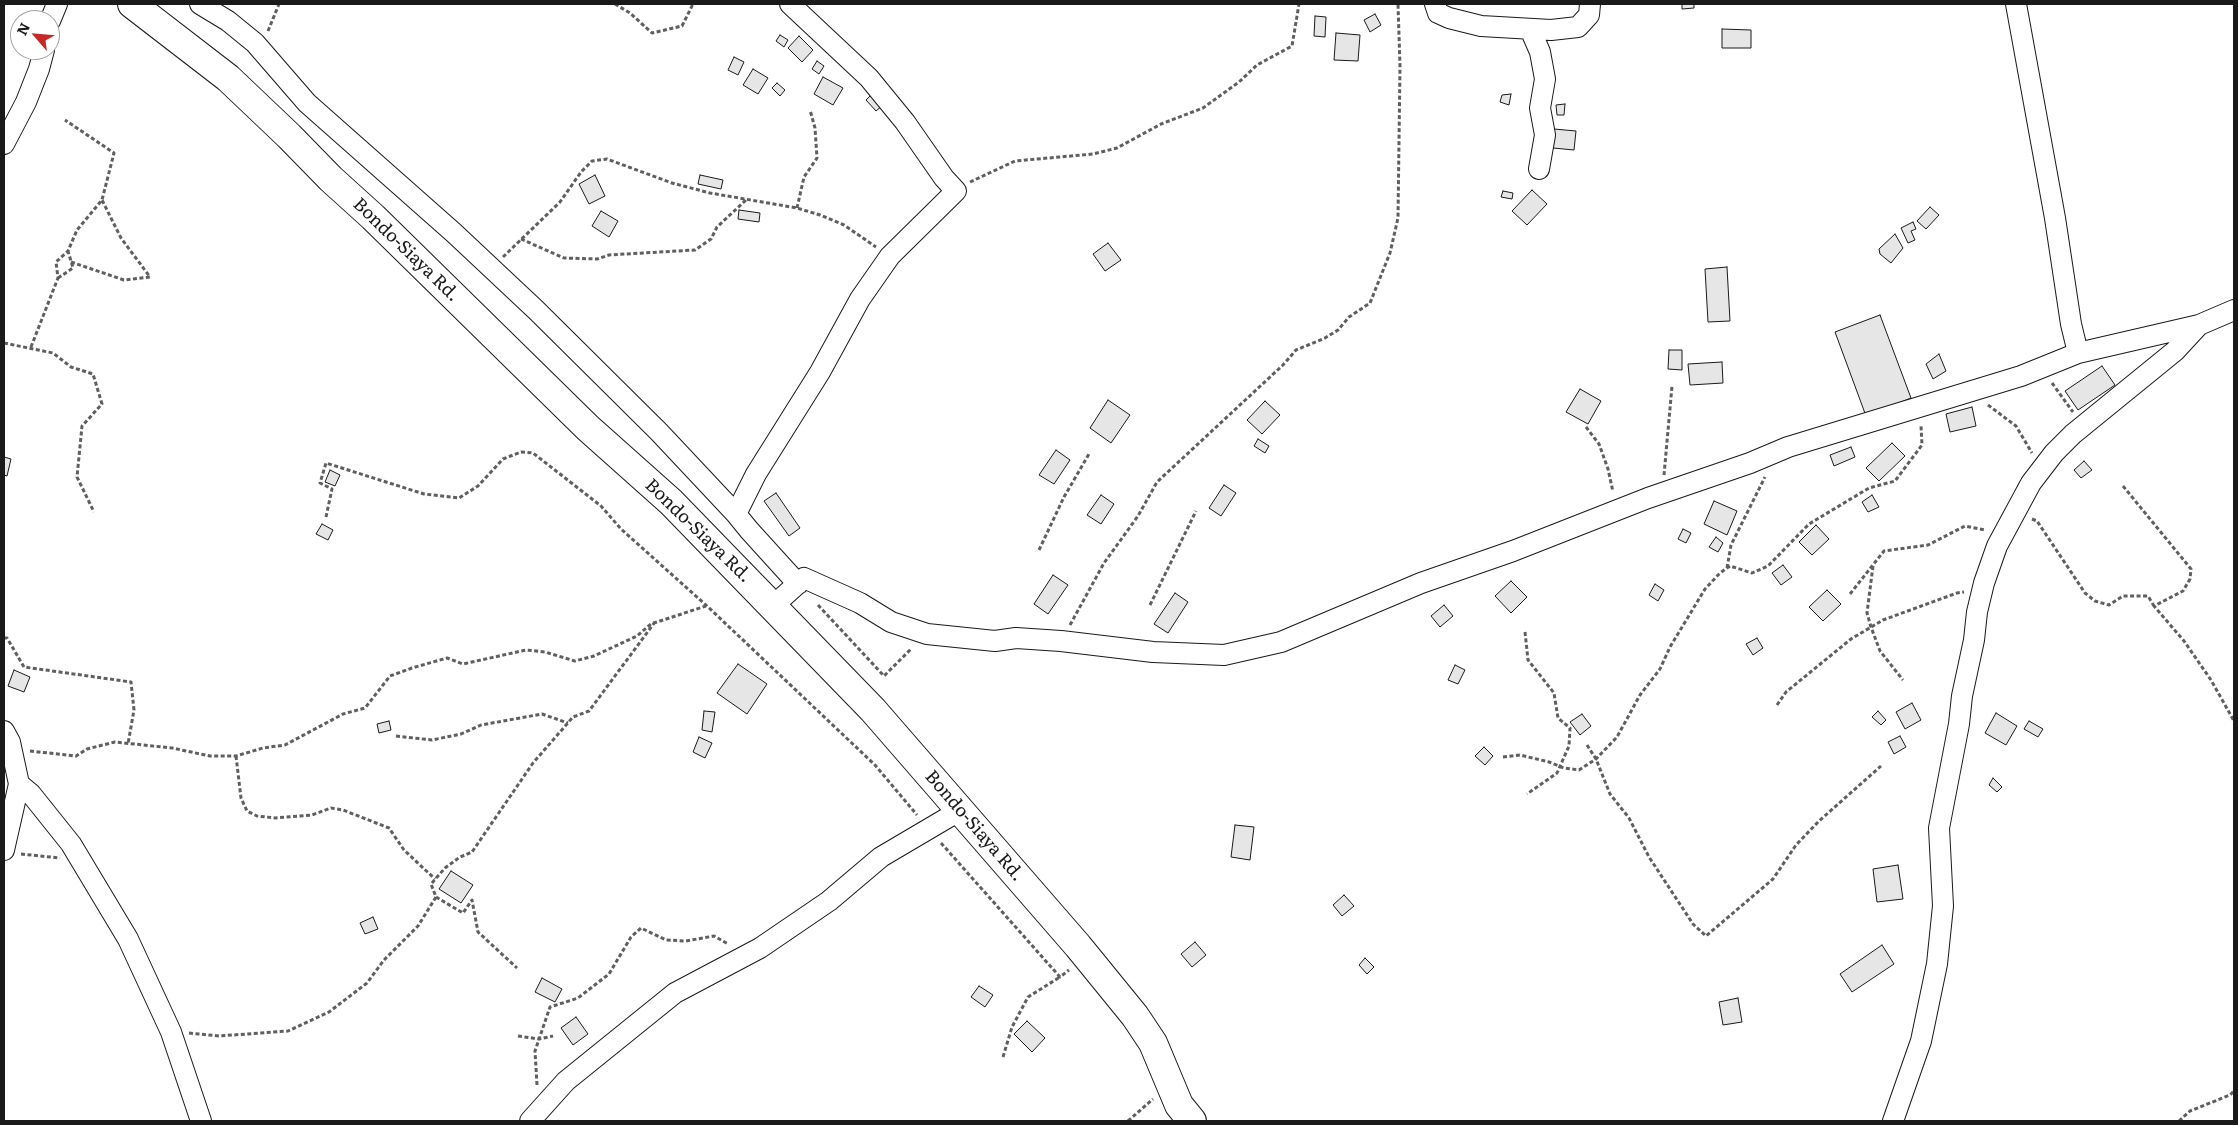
<!DOCTYPE html>
<html>
<head>
<meta charset="utf-8">
<style>
	body { margin:0 }
	#map { position:relative; width:2238px; height:1125px; overflow:hidden; background:#fff; font-family:Literata,serif }
	canvas { display:block }
	.frame { position:absolute; inset:0; border:5px solid #1a1a1a; pointer-events:none }
	.north { position:absolute; left:10px; top:10px; width:50px; height:50px; box-sizing:border-box; background:#fff; border:1px solid #a3a3a3; border-radius:50%; rotate:297deg; font-size:14px; font-weight:700; line-height:20px; text-align:center; color:#1a1a1a }
	.north::after { content:''; display:block; margin:auto; width:18px; height:22px; background:#c62828; clip-path:polygon(50% 0,100% 100%,50% 72%,0 100%) }
</style>
</head>
<body>
<div id="map">
<canvas width="2238" height="1125"></canvas>
<div class="frame"></div>
<div class="north">N</div>
</div>
<script>
const ctx = document.querySelector('canvas').getContext('2d');
ctx.lineJoin = 'round';
function fillPath(path, color) { ctx.fillStyle = color; ctx.fill(path, 'evenodd'); }
const shape = rows => new Path2D(rows.map(r => 'M' + r).join(''));
function trace(path, color, width, dash) { ctx.strokeStyle = color; ctx.lineWidth = width; ctx.lineCap = dash ? 'butt' : 'round'; ctx.setLineDash(dash || []); ctx.stroke(path); }
function write(font, color, halo, rows, align = 'center') {
  ctx.font = font + ' Literata,serif'; ctx.lineWidth = 4; ctx.setLineDash([]); ctx.textBaseline = 'middle'; ctx.strokeStyle = halo; ctx.fillStyle = color; for (const [text, x, y, turn = 0] of rows) {
    ctx.save(); ctx.translate(x, y); ctx.rotate((+turn || 0) * Math.PI / 180); ctx.textAlign = isNaN(turn) ? turn : align; if (halo) ctx.strokeText(text, 0, 0); ctx.fillText(text, 0, 0); ctx.restore();
  }
}
const building = shape([
	[1682,4,1694,4,1694,8,1682,9,1682,4],
	[1375,14,1381,25,1370,32,1364,20,1375,14],
	[1315,16,1326,17,1325,37,1314,36,1315,16],
	[1722,29,1751,30,1751,48,1722,48,1722,29],
	[1336,33,1360,35,1358,61,1334,60,1336,33],
	[780,35,788,40,784,47,776,41,780,35],
	[799,36,813,50,802,62,788,48,799,36],
	[734,57,744,62,738,75,728,70,734,57],
	[817,61,824,66,819,74,812,69,817,61],
	[753,69,768,78,758,94,743,85,753,69],
	[823,77,843,88,833,105,814,94,823,77],
	[777,83,785,90,780,96,772,88,777,83],
	[872,94,883,105,876,111,866,100,872,94],
	[1511,94,1509,105,1500,102,1502,95,1511,94],
	[1565,104,1564,115,1557,115,1556,105,1565,104],
	[1554,129,1576,131,1574,150,1553,148,1554,129],
	[595,175,605,196,589,204,579,184,595,175],
	[700,175,723,180,721,189,698,184,700,175],
	[1532,190,1547,204,1527,225,1512,211,1532,190],
	[1503,191,1513,193,1512,199,1501,197,1503,191],
	[1930,207,1939,215,1926,229,1917,221,1930,207],
	[739,210,760,213,759,222,738,219,739,210],
	[601,211,618,221,609,237,592,226,601,211],
	[1913,222,1916,229,1911,231,1915,240,1908,243,1901,228,1913,222],
	[1895,234,1903,248,1891,263,1880,254,1879,249,1895,234],
	[1108,243,1121,260,1105,271,1093,254,1108,243],
	[1727,267,1730,321,1708,322,1705,269,1727,267],
	[1880,315,1911,398,1866,416,1835,332,1880,315],
	[1669,350,1682,350,1682,370,1668,369,1669,350],
	[1939,354,1946,371,1933,379,1926,364,1939,354],
	[1722,362,1723,383,1690,385,1688,364,1722,362],
	[2102,366,2115,385,2078,410,2065,391,2102,366],
	[1580,389,1601,401,1588,424,1566,412,1580,389],
	[1108,400,1130,415,1111,443,1090,428,1108,400],
	[1265,401,1280,415,1262,434,1247,420,1265,401],
	[1972,407,1976,426,1950,432,1946,414,1972,407],
	[1258,439,1269,446,1265,453,1254,446,1258,439],
	[1892,443,1905,456,1879,481,1866,468,1892,443],
	[1851,447,1855,457,1834,466,1830,455,1851,447],
	[1056,450,1070,460,1054,484,1039,475,1056,450],
	[4,457,11,459,7,476,4,475,4,457],
	[2084,461,2092,470,2081,478,2074,470,2084,461],
	[330,470,340,475,335,486,325,482,330,470],
	[1224,485,1236,493,1221,516,1209,508,1224,485],
	[776,493,800,528,789,536,764,501,776,493],
	[1101,495,1114,504,1101,524,1087,515,1101,495],
	[1872,495,1879,507,1868,512,1862,502,1872,495],
	[1714,501,1737,511,1727,535,1704,524,1714,501],
	[322,524,333,530,328,540,316,534,322,524],
	[1816,525,1829,539,1812,555,1799,542,1816,525],
	[1683,529,1691,533,1686,543,1678,539,1683,529],
	[1716,537,1723,543,1718,552,1709,547,1716,537],
	[1783,565,1792,577,1781,585,1772,573,1783,565],
	[1053,575,1068,585,1048,614,1034,604,1053,575],
	[1511,581,1527,597,1511,613,1495,596,1511,581],
	[1655,584,1664,590,1658,601,1649,595,1655,584],
	[1827,590,1841,604,1823,621,1809,607,1827,590],
	[1175,593,1188,602,1168,633,1154,624,1175,593],
	[1444,605,1453,616,1440,627,1431,616,1444,605],
	[1757,638,1763,648,1753,655,1746,644,1757,638],
	[738,664,767,684,747,714,717,693,738,664],
	[1455,665,1465,670,1458,684,1448,680,1455,665],
	[14,670,30,677,24,692,8,686,14,670],
	[1912,703,1921,720,1905,729,1896,712,1912,703],
	[704,711,715,712,712,732,702,730,704,711],
	[1878,711,1886,720,1881,725,1872,717,1878,711],
	[1996,713,2017,726,2006,745,1985,733,1996,713],
	[1582,714,1591,726,1580,735,1570,722,1582,714],
	[389,721,391,730,379,733,377,724,389,721],
	[2029,721,2043,729,2038,737,2024,729,2029,721],
	[1900,736,1906,747,1894,754,1888,742,1900,736],
	[699,737,712,743,705,758,693,752,699,737],
	[1484,747,1493,756,1485,765,1475,756,1484,747],
	[1993,778,2002,787,1997,792,1989,785,1993,778],
	[1235,825,1254,827,1250,860,1231,857,1235,825],
	[1898,865,1903,899,1877,902,1873,869,1898,865],
	[451,871,473,885,461,903,439,889,451,871],
	[1344,895,1354,906,1342,916,1333,905,1344,895],
	[373,917,378,929,365,934,360,923,373,917],
	[1195,942,1206,955,1192,967,1181,954,1195,942],
	[1882,945,1894,964,1852,992,1840,974,1882,945],
	[1365,958,1374,967,1367,974,1359,965,1365,958],
	[542,978,562,989,555,1002,535,992,542,978],
	[979,986,993,995,985,1007,971,997,979,986],
	[1738,998,1742,1022,1723,1025,1719,1002,1738,998],
	[576,1017,588,1034,573,1045,561,1028,576,1017],
	[1027,1021,1045,1038,1032,1052,1014,1034,1027,1021]
]);
fillPath(building, '#e6e6e6');
trace(building, '#1a1a1a', 1);
const minor = shape([
	[200,4,228,21,255,43,307,103,454,233,536,310,659,432,736,514],
	[790,4,869,78,905,122,944,178,956,191,890,256,860,299,820,372,756,474,736,514,749,530,798,584],
	[1435,4,1438,13,1449,18,1481,26,1551,30,1578,27,1589,15,1590,4],
	[2016,4,2055,218,2071,324,2078,353],
	[50,21,57,4],
	[1530,29,1540,52,1545,79,1540,108,1545,135,1539,169],
	[4,144,26,102,39,69,44,50],
	[773,606,804,578,860,603,891,622,927,634,995,641,1016,638,1061,641,1153,652,1224,655,1281,642,1421,583,1513,551,1648,498,1750,463,1788,447,2021,376,2078,353,2199,325,2234,310],
	[4,731,10,742,19,784,4,850],
	[19,784,31,794,71,844,128,939,171,1032,201,1121],
	[530,1121,566,1081,675,993,760,948,829,901,881,857,959,811],
	[1893,1121,1921,1041,1937,964,1943,906,1939,828,1959,724,1962,696,1974,640,1977,612,1984,583,1997,546,2031,483,2054,453,2073,434,2175,351,2199,325]
]);
const highway = shape([
	[132,4,228,78,289,136,331,179,373,217,588,428,671,502,873,710,1078,946,1135,1016,1153,1043,1179,1105,1192,1121]
]);
trace(minor, '#1a1a1a', 22);
trace(highway, '#1a1a1a', 30);
trace(shape([
	[615,4,630,13,652,33,682,26,693,4],
	[268,31,279,4],
	[970,182,1015,161,1093,154,1117,148,1161,124,1203,108,1239,82,1257,65,1292,46,1299,4],
	[797,208,804,177,817,158,815,128,810,110],
	[521,239,564,258,597,259,609,255,695,250,711,239,717,227,746,200],
	[503,257,560,202,581,172,592,161,607,159,672,183,710,193,797,208,820,215,844,225,876,247],
	[71,262,124,280,150,277,121,238,102,200],
	[58,278,73,268,68,251],
	[4,343,53,353,71,367,93,374,102,404,82,426,77,477,94,512],
	[31,347,58,278,56,262,68,251,77,230,102,200,114,153,65,120],
	[2052,383,2073,412],
	[1988,405,2016,426,2032,453],
	[1586,427,1599,444,1608,469,1613,492],
	[1664,475,1672,386],
	[2123,486,2191,569,2190,579,2183,591,2154,606,2184,641,2211,680,2234,721],
	[326,517,332,489,320,483,326,463,424,494,459,498,478,486,503,459,521,452,533,453,601,506,621,529,707,606,875,765,917,815],
	[2032,519,2037,521,2085,593,2095,601,2109,605,2123,596,2148,596,2154,606],
	[1039,550,1064,497,1089,454],
	[1873,566,1867,613,1871,627,1880,651,1903,680],
	[1727,568,1731,545,1765,477],
	[1850,594,1884,551,1928,545,1965,526,1985,530],
	[818,605,884,676,912,648],
	[1150,605,1196,511],
	[1070,625,1104,563,1138,516,1157,482,1283,365,1296,350,1325,338,1338,330,1349,317,1370,303,1390,253,1398,218,1400,66,1398,4],
	[1525,632,1528,660,1554,693,1558,718,1570,728,1569,746,1557,773,1527,794],
	[4,638,7,638,24,667,131,682,134,710,128,744],
	[1777,705,1786,692,1851,639,1883,620,1957,593,1964,592],
	[396,736,432,740,461,734,481,725,542,714,568,723],
	[1587,745,1596,759,1610,794,1629,818,1649,857,1693,924,1706,936,1773,879,1796,845,1819,821,1881,766],
	[30,751,76,756,87,749,115,742,172,748,210,756,236,756,263,748,285,745,343,714,365,708,390,676,412,668,447,658,463,664,526,650,545,652,575,661,594,656,637,636,651,624,706,606],
	[236,756,241,798,247,811,257,816,275,818,312,815,331,808,343,810,389,828,404,850,435,879],
	[1503,757,1520,755,1549,762,1564,768,1579,770,1596,759,1617,737,1640,695,1660,669,1670,647,1705,589,1720,573,1730,566,1752,573,1768,566,1809,524,1869,488,1895,481,1922,445,1921,426],
	[941,843,1060,977,1069,970],
	[21,854,60,858],
	[436,897,463,913,472,900,478,932,517,968],
	[189,1033,219,1036,288,1031,329,1012,367,983,384,960,418,926,436,897,431,884,445,868,460,857,472,852,533,763,573,717,589,711,655,622],
	[518,1036,539,1039,553,1036],
	[1003,1057,1012,1027,1028,997,1060,977],
	[537,1085,535,1051,550,1007,578,998,609,974,631,937,641,928,666,940,686,941,714,936,728,944],
	[1128,1121,1153,1099],
	[2179,1121,2190,1111,2230,1095,2234,1091]
]), '#5f5f5f', 3, [4, 2.5]);
trace(minor, '#fff', 20);
trace(highway, '#fff', 28);
write('18px', '#1a1a1a', '#fff', [
	["Bondo-Siaya Rd.",406,250,44],
	["Bondo-Siaya Rd.",698,531,44],
	["Bondo-Siaya Rd.",974,826,49]
]);
</script>
</body>
</html>
